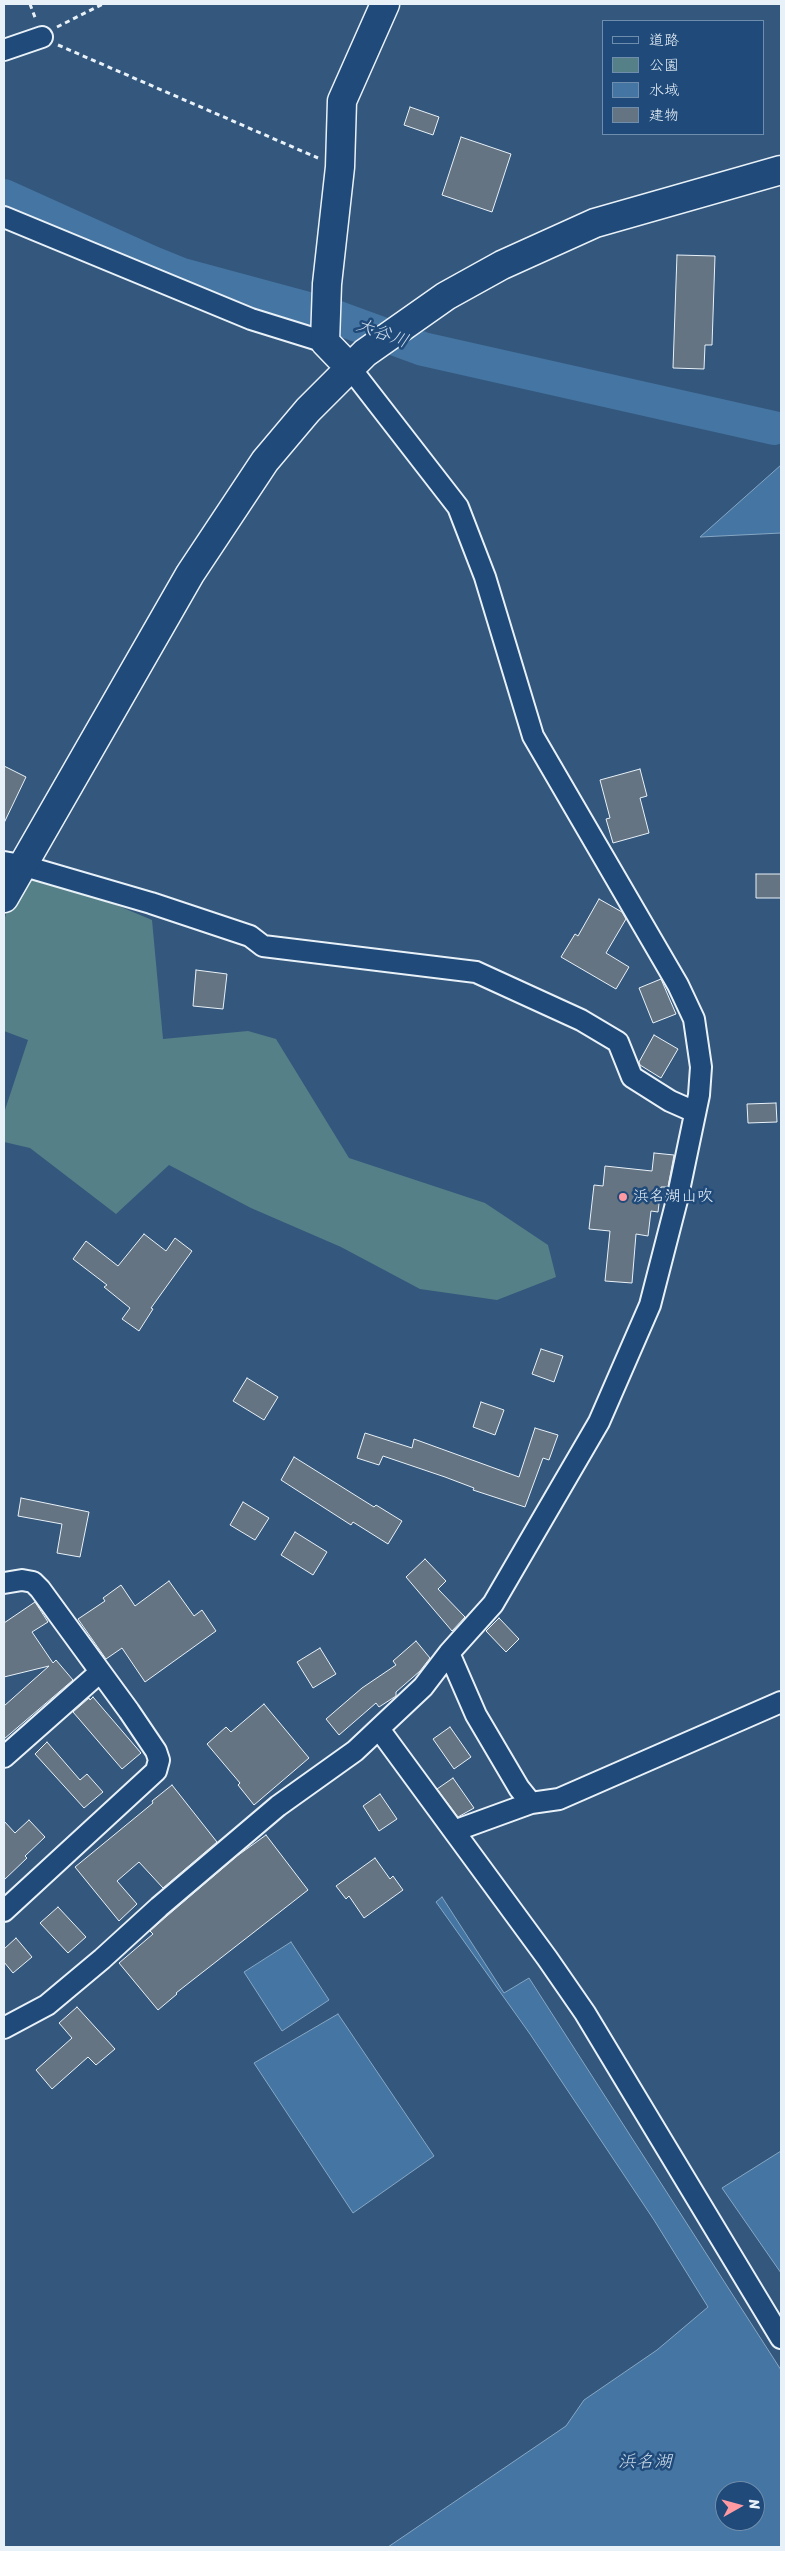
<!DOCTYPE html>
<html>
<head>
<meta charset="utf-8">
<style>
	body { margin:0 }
	#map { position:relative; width:785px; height:2551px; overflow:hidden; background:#34577d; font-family:Sriracha,"Klee One",sans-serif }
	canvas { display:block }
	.frame { position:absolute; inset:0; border:5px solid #e8f1f8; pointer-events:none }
	.legend { position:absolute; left:602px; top:20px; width:162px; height:115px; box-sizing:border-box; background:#1f4a7a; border:1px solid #6f8dac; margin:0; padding:6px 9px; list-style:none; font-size:15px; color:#e8f1f8 }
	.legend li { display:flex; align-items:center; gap:10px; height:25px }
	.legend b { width:25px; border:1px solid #6f8dac }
	.north { position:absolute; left:715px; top:2481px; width:50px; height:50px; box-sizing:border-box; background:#1f4a7a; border:1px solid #6f8dac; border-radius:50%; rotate:83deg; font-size:14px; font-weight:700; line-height:20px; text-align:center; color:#e8f1f8 }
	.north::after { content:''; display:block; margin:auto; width:18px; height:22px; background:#ff9aa2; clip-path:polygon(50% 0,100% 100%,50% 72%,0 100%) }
</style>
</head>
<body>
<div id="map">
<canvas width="785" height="2551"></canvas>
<div class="frame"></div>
<ul class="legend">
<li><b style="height:6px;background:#1f4a7a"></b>道路</li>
<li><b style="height:14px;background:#558087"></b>公園</li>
<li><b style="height:14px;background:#4575a2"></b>水域</li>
<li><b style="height:14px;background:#647483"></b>建物</li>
</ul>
<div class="north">N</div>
</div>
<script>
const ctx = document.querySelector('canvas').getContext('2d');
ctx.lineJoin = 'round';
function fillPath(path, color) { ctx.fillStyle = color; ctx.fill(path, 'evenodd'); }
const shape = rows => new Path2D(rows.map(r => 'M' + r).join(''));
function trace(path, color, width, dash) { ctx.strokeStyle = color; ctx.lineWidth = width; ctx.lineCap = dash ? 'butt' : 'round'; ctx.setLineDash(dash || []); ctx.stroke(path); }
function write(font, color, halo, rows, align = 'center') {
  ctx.font = font + ' Sriracha,"Klee One",sans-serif'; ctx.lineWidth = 5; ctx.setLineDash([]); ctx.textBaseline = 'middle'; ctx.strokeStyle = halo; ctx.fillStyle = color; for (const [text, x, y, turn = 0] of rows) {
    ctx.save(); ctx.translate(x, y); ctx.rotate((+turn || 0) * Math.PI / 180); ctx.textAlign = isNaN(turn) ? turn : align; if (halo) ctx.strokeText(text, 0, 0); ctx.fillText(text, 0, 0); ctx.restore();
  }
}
fillPath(shape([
	[21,865,152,920,163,1039,248,1031,276,1039,349,1158,485,1203,548,1245,556,1277,497,1300,420,1289,341,1247,251,1208,169,1165,116,1214,30,1148,4,1142,4,1113,28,1040,4,1031,4,921]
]), '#558087');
const water = shape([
	[781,465,781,533,700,537,781,465],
	[442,1897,504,1993,529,1978,781,2370,781,2547,388,2547,566,2426,584,2400,657,2350,708,2307,654,2220,530,2034,436,1902,442,1897],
	[725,2491,755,2491,755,2521,725,2521,725,2491],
	[291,1942,329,2000,282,2031,244,1972,291,1942],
	[338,2014,434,2156,353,2213,254,2063,338,2014],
	[781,2151,781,2273,722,2188,781,2151]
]);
fillPath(water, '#4575a2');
trace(water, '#86a7c4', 1);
trace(shape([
	[4,196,150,262,182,275,330,315,423,349,774,428]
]), '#4575a2', 34);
const building = shape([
	[410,107,439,117,433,135,404,125,410,107],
	[461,137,511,154,492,212,442,195,461,137],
	[677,255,715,256,712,345,705,345,704,369,673,368,677,255],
	[4,766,26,777,4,823,4,766],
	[640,769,647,796,640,798,649,833,613,843,606,819,610,818,600,780,640,769],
	[756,874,781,874,781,898,756,898,756,874],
	[599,899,622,912,626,919,606,953,629,967,616,989,561,957,575,934,578,936,599,899],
	[196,970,227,974,223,1009,193,1006,196,970],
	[661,979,676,1014,653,1023,639,988,661,979],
	[654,1035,678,1049,661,1078,640,1065,639,1062,654,1035],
	[776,1103,777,1122,748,1123,747,1104,776,1103],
	[654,1153,674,1155,668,1187,661,1187,658,1212,651,1211,648,1236,636,1234,632,1283,605,1281,610,1231,589,1229,594,1185,603,1186,605,1166,652,1171,654,1153],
	[144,1234,166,1251,175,1238,192,1251,151,1308,153,1309,139,1331,122,1319,130,1308,104,1287,107,1285,73,1259,86,1241,118,1266,144,1234],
	[541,1349,563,1356,554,1382,532,1374,541,1349],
	[247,1378,278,1397,264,1420,233,1401,247,1378],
	[481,1402,504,1410,495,1435,473,1427,481,1402],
	[535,1428,558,1435,549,1460,543,1458,525,1507,473,1490,474,1488,445,1477,383,1456,379,1465,357,1458,365,1433,412,1448,414,1439,519,1477,535,1428],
	[294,1457,374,1507,376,1505,402,1521,388,1544,353,1522,351,1525,281,1480,294,1457],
	[21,1498,89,1512,80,1557,57,1553,62,1524,18,1516,21,1498],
	[243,1502,269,1518,255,1540,230,1525,243,1502],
	[295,1532,327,1552,313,1575,281,1555,295,1532],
	[425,1559,446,1581,438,1589,465,1617,452,1631,406,1577,425,1559],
	[169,1581,194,1616,202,1610,216,1631,145,1682,122,1648,106,1659,78,1619,105,1601,103,1598,121,1585,135,1606,169,1581],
	[35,1602,48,1622,32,1632,53,1663,56,1660,73,1680,4,1739,4,1706,49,1666,4,1677,4,1623,35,1602],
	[499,1618,519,1639,506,1652,486,1631,499,1618],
	[416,1641,430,1658,420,1671,396,1692,396,1696,379,1707,376,1703,339,1735,326,1719,362,1688,396,1665,393,1661,416,1641],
	[320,1648,336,1674,313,1688,297,1662,320,1648],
	[93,1697,141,1753,122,1769,73,1712,89,1698,90,1700,93,1697],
	[264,1704,309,1758,254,1805,238,1785,240,1783,207,1744,226,1727,231,1732,264,1704],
	[450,1727,471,1757,454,1769,433,1739,450,1727],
	[47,1742,80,1780,87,1774,103,1792,84,1808,35,1754,47,1742],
	[453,1778,474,1808,458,1817,437,1789,453,1778],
	[172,1785,217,1842,163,1888,139,1862,117,1881,137,1904,119,1921,75,1867,153,1803,152,1801,172,1785],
	[380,1794,397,1819,379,1831,363,1806,380,1794],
	[29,1820,45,1837,25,1856,27,1858,4,1880,4,1821,15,1833,29,1820],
	[266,1835,308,1890,176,1993,177,1994,158,2010,119,1963,153,1934,150,1931,167,1916,237,1856,266,1835],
	[375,1858,390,1879,393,1876,403,1890,364,1918,349,1896,346,1899,336,1886,375,1858],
	[58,1907,86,1937,68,1953,40,1923,58,1907],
	[16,1938,32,1957,13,1973,4,1962,4,1949,16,1938],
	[77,2007,115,2049,96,2065,88,2057,52,2089,36,2070,72,2038,59,2023,77,2007]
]);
fillPath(building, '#647483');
trace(building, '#e8f1f8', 1);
const street = shape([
	[4,50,42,37],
	[4,217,251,319,325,342],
	[4,862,21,865,151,903,250,936,263,946,476,972,581,1020,618,1042,632,1077,670,1101,695,1112],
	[4,1583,22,1580,33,1582,40,1589,129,1711,156,1751,159,1760,156,1771,4,1911],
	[449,1653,476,1715,519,1788,531,1803,559,1799,781,1702],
	[379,1729,547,1958,585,2013,781,2338],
	[4,1757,99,1673],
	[454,1831,531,1803],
	[4,2028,47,2005,102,1959,159,1907,278,1806,355,1751,423,1687,449,1653,493,1604,599,1422,650,1305,677,1200,699,1095,701,1067,694,1019,678,985,533,736,485,577,458,507,351,369]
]);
const secondary = shape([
	[351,369,325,342,327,284,340,167,342,101,385,4],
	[4,898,190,574,265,461,308,410,365,353,446,296,502,265,595,223,781,170]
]);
trace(street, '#e8f1f8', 24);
trace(secondary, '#e8f1f8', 31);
trace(shape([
	[30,4,36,20],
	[57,27,103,4],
	[58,45,318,158]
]), '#e8f1f8', 3, [5, 4]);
trace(street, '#1f4a7a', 20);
trace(secondary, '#1f4a7a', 28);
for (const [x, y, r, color] of [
	[623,1197,5,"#ff9aa2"]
]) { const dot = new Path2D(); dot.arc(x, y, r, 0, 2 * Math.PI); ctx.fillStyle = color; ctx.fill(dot); trace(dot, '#1f4a7a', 2); }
write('16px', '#e8f1f8', '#1f4a7a', [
	["浜名湖山吹",633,1197]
], 'left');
write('italic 18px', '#d0deeb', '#1f4a7a', [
	["大谷川",382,334,20],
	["浜名湖",645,2462]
]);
</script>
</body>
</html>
